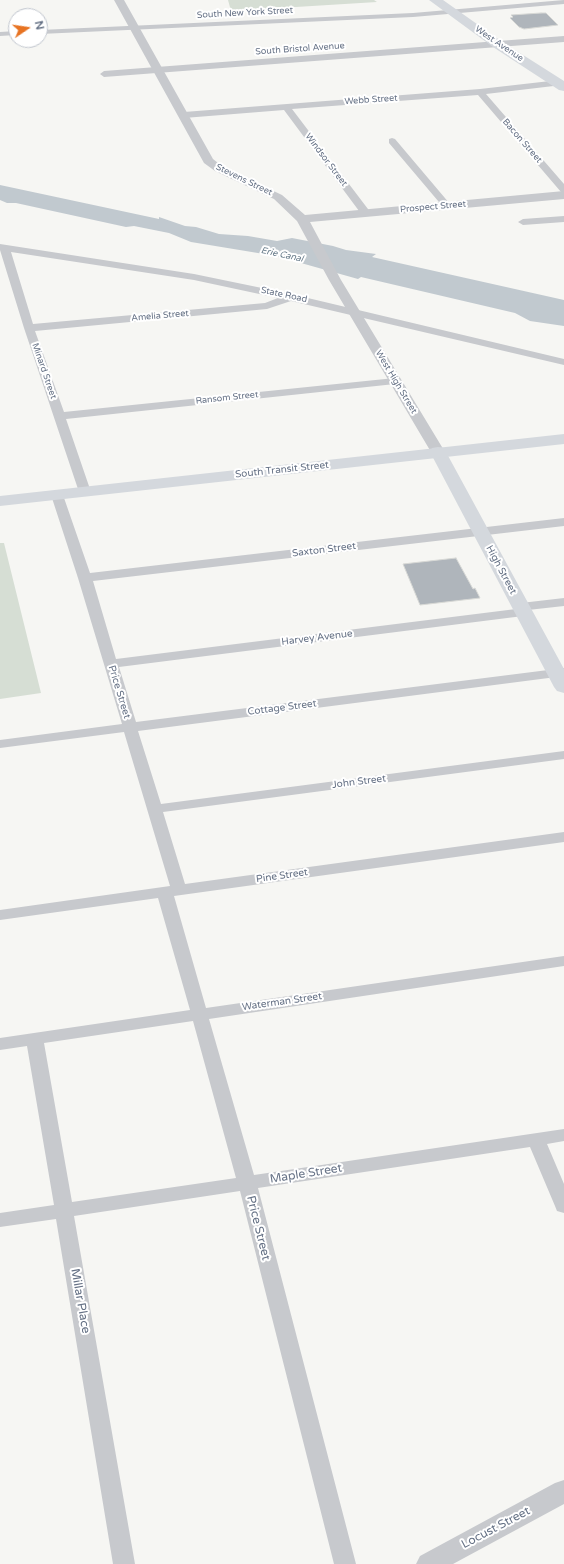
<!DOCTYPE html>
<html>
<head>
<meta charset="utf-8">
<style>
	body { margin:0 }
	#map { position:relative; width:564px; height:1564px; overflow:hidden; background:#f6f6f3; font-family:"Varela Round",sans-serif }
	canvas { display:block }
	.north { position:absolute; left:8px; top:8px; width:40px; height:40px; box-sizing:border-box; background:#fff; border:1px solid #c1c6ce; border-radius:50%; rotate:77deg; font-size:11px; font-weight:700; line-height:16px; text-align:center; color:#657185 }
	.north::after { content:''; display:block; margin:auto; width:14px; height:18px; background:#e77322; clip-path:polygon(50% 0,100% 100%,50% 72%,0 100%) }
</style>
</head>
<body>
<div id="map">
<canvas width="564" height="1564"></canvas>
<div class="north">N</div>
</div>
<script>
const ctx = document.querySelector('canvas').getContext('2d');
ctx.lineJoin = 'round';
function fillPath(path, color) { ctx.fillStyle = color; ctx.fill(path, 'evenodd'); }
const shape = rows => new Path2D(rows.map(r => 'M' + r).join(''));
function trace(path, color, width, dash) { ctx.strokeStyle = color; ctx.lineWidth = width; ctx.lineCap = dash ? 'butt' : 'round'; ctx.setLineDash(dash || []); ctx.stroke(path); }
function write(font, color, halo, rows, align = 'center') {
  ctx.font = font + ' "Varela Round",sans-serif'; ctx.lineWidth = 4; ctx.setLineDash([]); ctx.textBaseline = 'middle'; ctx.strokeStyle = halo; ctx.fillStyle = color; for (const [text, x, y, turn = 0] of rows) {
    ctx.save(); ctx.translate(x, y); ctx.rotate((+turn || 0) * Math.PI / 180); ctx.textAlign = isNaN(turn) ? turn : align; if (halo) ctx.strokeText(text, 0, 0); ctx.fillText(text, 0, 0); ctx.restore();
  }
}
fillPath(shape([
	[228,0,374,0,377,2,231,11],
	[0,543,4,543,41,693,0,699]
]), '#d6ded4');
fillPath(shape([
	[0,185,159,219,159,217,185,226,196,227,219,234,248,236,277,241,292,238,333,246,346,250,376,254,372,257,564,300,564,326,530,321,515,313,361,277,358,279,276,256,191,242,169,233,134,226,126,227,16,203,7,203,0,200]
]), '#c1c9cf');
const building = shape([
	[541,13,546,13,558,25,524,29,519,27,510,18,513,17,511,15,541,13],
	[456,558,473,589,475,588,480,598,420,605,403,564,456,558]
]);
fillPath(building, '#afb5bb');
trace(building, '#d7d8d5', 1);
fillPath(shape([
	[564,0,564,4,413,17,40,34,40,30,413,13,564,0],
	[16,31,16,35,0,36,0,32,16,31],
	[564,36,564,42,104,77,100,74,104,71,564,36],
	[559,80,563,83,562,85,486,94,564,184,564,193,561,192,478,95,292,109,371,213,366,216,362,215,284,110,184,118,179,115,184,112,480,89,559,80],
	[392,138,395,139,450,204,452,206,450,208,444,208,389,143,389,139,392,138],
	[564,216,564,222,523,225,518,222,523,219,564,216],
	[0,244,194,274,291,294,564,359,564,365,291,301,267,309,35,331,64,412,395,378,401,381,395,384,66,419,91,492,85,496,79,492,24,328,0,250,0,244],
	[11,252,194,280,278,298,265,303,33,324,11,252],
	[57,491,63,495,90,573,564,518,564,526,93,581,116,659,516,609,514,607,516,604,521,603,564,598,564,606,528,610,530,612,528,615,523,616,119,667,136,722,564,668,564,676,138,731,161,804,564,751,564,759,163,812,185,884,564,832,564,842,174,896,206,1008,564,956,564,966,209,1019,254,1175,564,1129,564,1141,547,1144,564,1184,564,1213,557,1211,555,1206,530,1147,258,1188,356,1564,334,1564,240,1191,74,1216,135,1564,113,1564,56,1219,0,1227,0,1213,54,1205,27,1046,0,1050,0,1038,190,1010,158,898,0,920,0,910,170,886,124,732,0,748,0,740,122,724,78,578,51,495,57,491],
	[193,1021,236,1178,72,1202,44,1043,193,1021]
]), '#c7c9cd');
fillPath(shape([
	[114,0,124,0,213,159,223,167,282,195,305,215,564,191,564,199,310,222,341,280,445,452,443,455,433,455,431,452,329,280,297,221,274,199,215,171,204,163,114,0],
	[564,1480,564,1504,453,1564,416,1564,420,1556,555,1483,564,1480]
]), '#c7c9cd');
fillPath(shape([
	[438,447,444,448,446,452,564,669,564,693,557,691,554,687,430,452,432,448,438,447]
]), '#d4d8dd');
fillPath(shape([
	[429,0,443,0,501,41,564,81,564,91,559,90,493,47,429,0],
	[564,434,564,444,0,506,0,496,564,434]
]), '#d4d8dd');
write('9px', '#657185', '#fff', [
	["South New York Street",245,13,-3],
	["West Avenue",499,44,34],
	["South Bristol Avenue",300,49,-4],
	["Webb Street",371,100,-4],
	["Bacon Street",522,141,49],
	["Windsor Street",326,160,53],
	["Stevens Street",244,180,26],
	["Prospect Street",433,207,-5],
	["State Road",284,295,12],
	["Amelia Street",160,316,-5],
	["Minard Street",44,371,71],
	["West High Street",396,382,59],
	["Ransom Street",227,398,-6]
]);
write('italic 9px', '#657988', '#fff', [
	["Erie Canal",282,255,12]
]);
write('10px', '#657185', '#fff', [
	["South Transit Street",282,470,-6],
	["Saxton Street",324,550,-7],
	["High Street",501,570,62],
	["Harvey Avenue",317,638,-7],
	["Price Street",119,692,73],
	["Cottage Street",282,708,-7],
	["John Street",359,782,-7],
	["Pine Street",282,876,-8],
	["Waterman Street",282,1002,-8]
]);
write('12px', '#657185', '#fff', [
	["Maple Street",306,1174,-9],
	["Price Street",258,1228,76],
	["Millar Place",80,1301,80],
	["Locust Street",496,1528,-28]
]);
</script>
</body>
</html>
